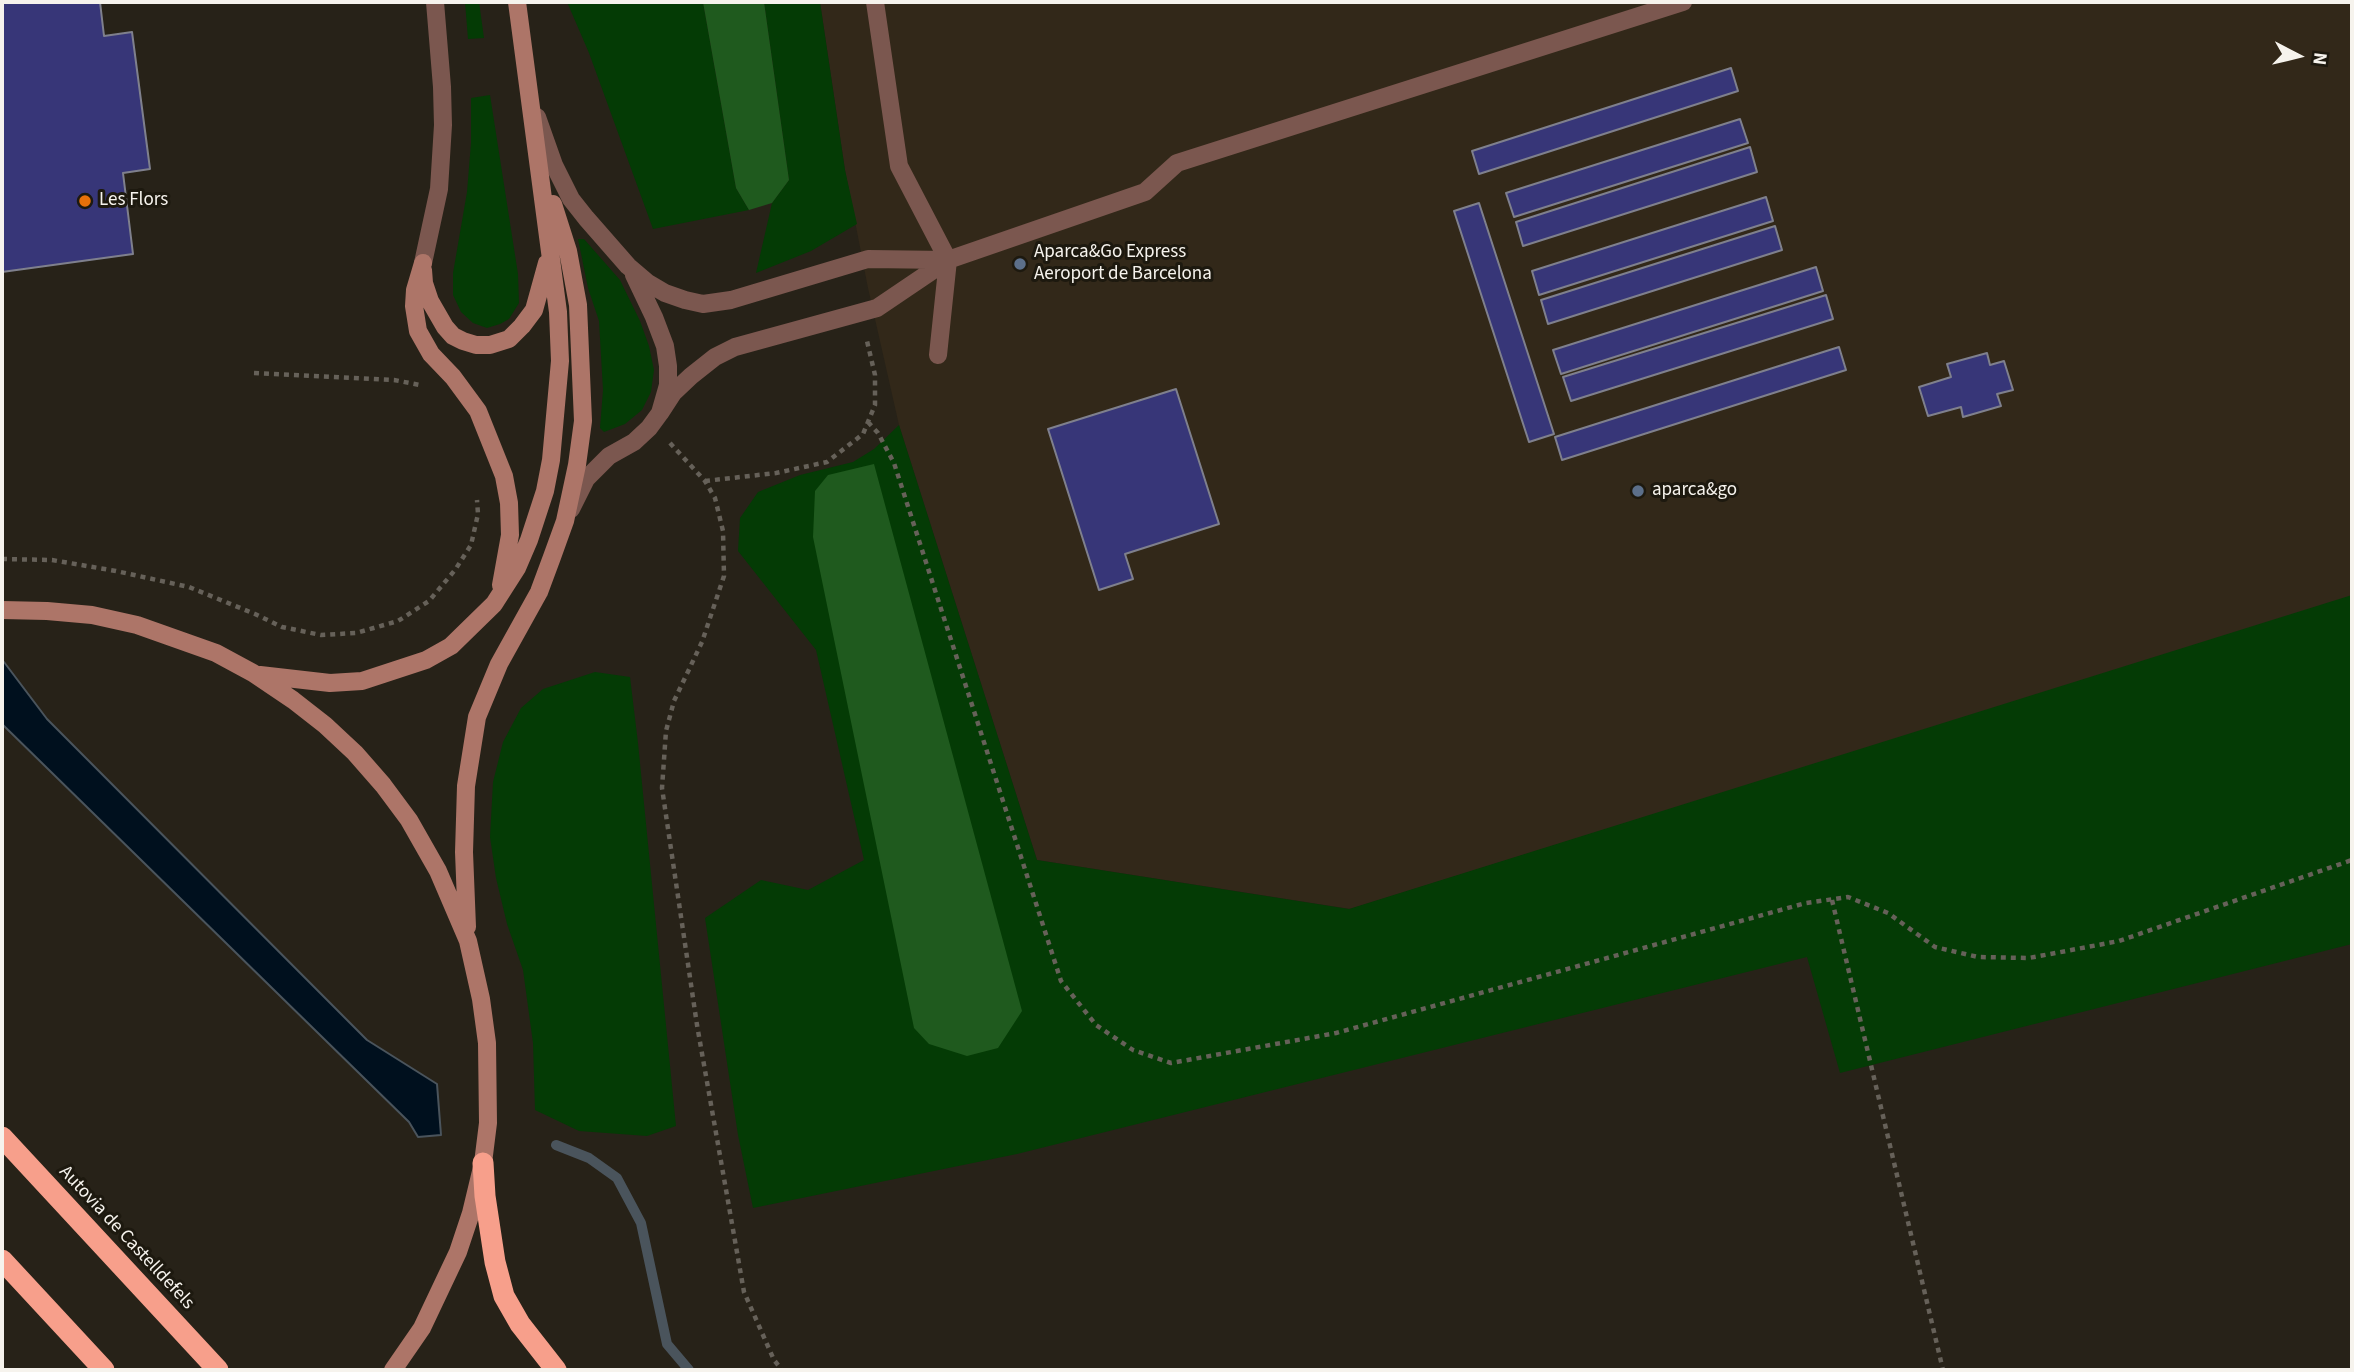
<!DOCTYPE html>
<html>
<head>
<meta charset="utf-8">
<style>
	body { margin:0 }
	#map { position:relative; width:2354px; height:1372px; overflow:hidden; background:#272218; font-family:"Source Sans 3",sans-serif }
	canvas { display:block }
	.frame { position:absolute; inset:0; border:4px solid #f6f3ed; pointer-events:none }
	.north { position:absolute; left:2263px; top:21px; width:70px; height:70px; -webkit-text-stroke:5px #1d190f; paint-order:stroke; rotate:97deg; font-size:19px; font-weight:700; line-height:28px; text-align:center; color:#f6f3ed }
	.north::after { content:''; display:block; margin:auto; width:24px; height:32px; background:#f6f3ed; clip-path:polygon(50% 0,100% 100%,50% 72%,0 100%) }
</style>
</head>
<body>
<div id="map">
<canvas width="2354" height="1372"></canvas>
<div class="frame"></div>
<div class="north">N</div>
</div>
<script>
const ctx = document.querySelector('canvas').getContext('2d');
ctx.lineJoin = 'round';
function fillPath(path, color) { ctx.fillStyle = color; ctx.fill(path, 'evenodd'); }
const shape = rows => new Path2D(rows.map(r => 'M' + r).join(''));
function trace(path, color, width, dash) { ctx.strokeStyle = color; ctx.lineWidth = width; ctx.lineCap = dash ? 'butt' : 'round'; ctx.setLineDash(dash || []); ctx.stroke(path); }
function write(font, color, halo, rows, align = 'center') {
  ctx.font = font + ' "Source Sans 3",sans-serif'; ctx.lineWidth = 6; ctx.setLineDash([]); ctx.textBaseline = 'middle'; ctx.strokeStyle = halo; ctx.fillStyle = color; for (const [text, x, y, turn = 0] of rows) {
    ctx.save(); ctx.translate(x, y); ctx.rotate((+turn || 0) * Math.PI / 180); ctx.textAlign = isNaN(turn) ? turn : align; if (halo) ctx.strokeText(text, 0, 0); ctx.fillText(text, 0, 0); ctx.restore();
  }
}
fillPath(shape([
	[820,2,2352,2,2352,597,1350,909,1037,860,899,425,868,288,845,170]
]), '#322819');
fillPath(shape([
	[465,2,479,2,484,38,468,39],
	[567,2,703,2,736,188,749,210,653,229,589,53],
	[764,2,820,2,845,170,857,224,811,251,756,273,772,203,789,180],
	[490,95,518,274,519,303,509,319,500,324,487,328,473,323,461,312,453,295,453,273,467,192,471,143,471,98],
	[578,239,584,239,620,280,640,321,649,346,654,370,651,392,642,410,625,424,604,432,600,428,603,390,599,321,588,288],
	[899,425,1037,860,1349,909,2352,595,2352,944,1840,1073,1807,957,1017,1154,753,1208,738,1135,705,918,761,880,808,890,864,860,816,650,738,551,740,518,758,492,800,475,853,462,874,449],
	[595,672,630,677,638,743,676,1126,647,1136,579,1131,535,1110,533,1043,523,970,507,924,496,878,490,837,493,782,503,742,521,708,543,689]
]), '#043b05');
fillPath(shape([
	[703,2,764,2,789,180,772,203,749,210,736,188],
	[874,464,1022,1011,998,1048,967,1056,929,1044,914,1028,813,537,815,491,828,475]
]), '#1f5a1e');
const water = shape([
	[4,662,47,719,367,1040,437,1084,441,1135,418,1137,409,1122,2,724,2,663,4,662]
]);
fillPath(water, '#00101e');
trace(water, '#4a545c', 2);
trace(shape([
	[556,1145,589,1158,617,1178,641,1223,667,1344,689,1370]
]), '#4a545c', 10);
const building = shape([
	[2,2,100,2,104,36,132,32,150,169,123,173,133,254,2,272,2,2],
	[1731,68,1738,91,1479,174,1472,151,1731,68],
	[1740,119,1748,143,1514,217,1506,193,1740,119],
	[1750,147,1757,172,1523,246,1516,222,1750,147],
	[1766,197,1773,221,1539,295,1532,271,1766,197],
	[1479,203,1554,434,1529,442,1454,211,1479,203],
	[1775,226,1782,250,1548,324,1541,300,1775,226],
	[1816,267,1823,291,1561,374,1553,350,1816,267],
	[1826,295,1833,319,1571,401,1563,377,1826,295],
	[1839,347,1846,370,1562,460,1555,437,1839,347],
	[1987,353,1990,365,2004,361,2013,390,1997,394,2001,406,1963,417,1961,407,1928,416,1919,387,1951,377,1947,364,1987,353],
	[1176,389,1219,524,1125,554,1133,579,1099,590,1048,429,1176,389]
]);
fillPath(building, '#373678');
trace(building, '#7f808d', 2);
trace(shape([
	[254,373,394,380,420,385],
	[868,422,878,433,894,463,1061,981,1096,1025,1133,1050,1171,1063,1336,1033,1806,903,1848,897,1888,913,1935,947,1978,957,2029,958,2119,941,2352,860],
	[670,443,705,481,715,498,723,531,724,576,702,642,674,701,666,731,662,788,697,1025,744,1292,774,1360,782,1370],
	[705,481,776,473,827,462,863,434,875,405,875,375,867,341],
	[2,559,52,560,116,571,189,587,255,614,282,627,321,635,356,633,398,621,429,601,455,570,471,545,478,514,477,500],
	[1832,900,1943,1370]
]), '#666159', 4.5, [5, 5]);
trace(shape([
	[875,2,899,166,948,260,938,355],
	[537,117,554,165,571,199,586,218,628,266,648,283,665,293,685,300,703,304,731,300,868,259,948,260],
	[660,413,673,393,691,376,715,357,735,347,877,308,948,260,1145,192,1177,163,1683,2],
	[571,509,586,479,609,456,634,442,649,428,660,413,668,385,668,366,665,346,654,317,634,275]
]), '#7b574f', 18);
trace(shape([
	[423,263,439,189,443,125,442,87,435,2]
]), '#7b574f', 18);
trace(shape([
	[423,263,415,290,414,306,418,331,431,354,453,377,478,411,504,476,509,503,510,535,501,585],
	[423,270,424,283,430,301,445,327,453,336,463,341,476,345,490,345,509,339,522,326,534,310,547,263],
	[2,610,47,611,92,615,137,625,216,653,253,673,293,700,325,725,355,753,383,785,409,820,438,871,468,941,481,999,487,1043,488,1123,483,1163,471,1213,458,1252,422,1328,393,1370],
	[260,675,330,683,362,681,426,660,451,646,494,604,517,568,529,540,545,491,551,460,560,361,558,312,517,2],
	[467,927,464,852,466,786,477,717,499,664,539,592,552,557,565,521,577,465,583,421,578,305,568,251,553,204]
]), '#ad7568', 18);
trace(shape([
	[2,1137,218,1370],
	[483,1163,485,1196,495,1262,504,1296,520,1324,556,1370],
	[2,1260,104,1370]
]), '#f79f8b', 21);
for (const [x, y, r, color] of [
	[85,201,7,"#e8710a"],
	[1020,264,7,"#5c6f8a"],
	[1638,491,7,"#5c6f8a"]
]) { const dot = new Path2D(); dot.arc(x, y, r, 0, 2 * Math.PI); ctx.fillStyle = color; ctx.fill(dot); trace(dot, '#1d190f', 2.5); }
write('19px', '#f6f3ed', '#1d190f', [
	["Les Flors",99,201],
	["Aparca&Go Express",1034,253],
	["Aeroport de Barcelona",1034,275],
	["aparca&go",1652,491]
], 'left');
write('19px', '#f6f3ed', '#1d190f', [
	["Autovia de Castelldefels",126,1238,47]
]);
</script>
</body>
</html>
